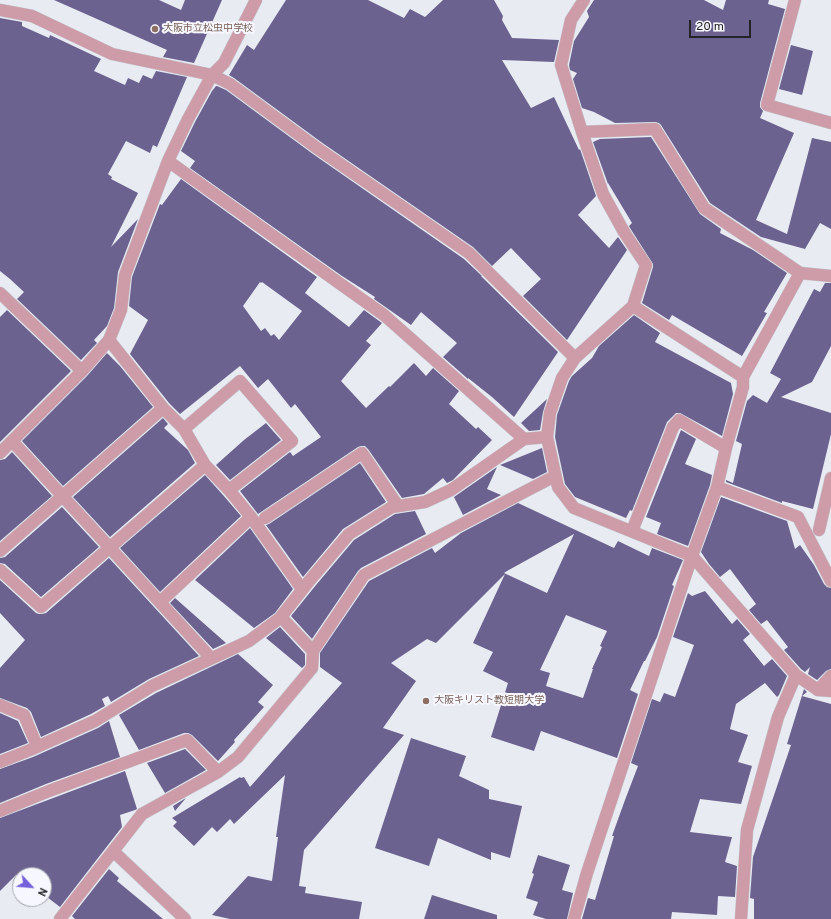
<!DOCTYPE html>
<html>
<head>
<meta charset="utf-8">
<style>
	body { margin:0 }
	#map { position:relative; width:831px; height:919px; overflow:hidden; background:#e9ebf3; font-family:Overpass,sans-serif }
	canvas { display:block }
	.north { position:absolute; left:12px; top:867px; width:40px; height:40px; box-sizing:border-box; background:#f7f8ff; border:1px solid #a2a3a9; border-radius:50%; rotate:116deg; font-size:11px; font-weight:700; line-height:16px; text-align:center; color:#232427 }
	.north::after { content:''; display:block; margin:auto; width:14px; height:18px; background:#7560db; clip-path:polygon(50% 0,100% 100%,50% 72%,0 100%) }
	.scale { position:absolute; left:689px; top:20px; width:62px; height:18px; box-sizing:border-box; border:2px solid #232427; border-top:0; padding-left:5px; font-size:12px; line-height:14px; white-space:nowrap; color:#232427; -webkit-text-stroke:3px #f7f8ff; paint-order:stroke }
</style>
</head>
<body>
<div id="map">
<canvas width="831" height="919"></canvas>
<div class="north">N</div>
<div class="scale">20 m</div>
</div>
<script>
const context = document.querySelector('canvas').getContext('2d');
context.lineJoin = 'round';
function fillPath(path, color) {
  context.fillStyle = color;
  context.fill(path, 'evenodd');
}
function poly(rows) {
  const path = new Path2D();
  for (const r of rows) {
    path.moveTo(r[0], r[1]);
    for (let i = 2; i < r.length; i += 2) path.lineTo(r[i], r[i + 1]);
  }
  return path;
}
function strokePath(path, color, width, dash) {
  context.strokeStyle = color;
  context.lineWidth = width;
  context.lineCap = dash ? 'butt' : 'round';
  context.setLineDash(dash || []);
  context.stroke(path);
}
function drawText(font, color, halo, rows, align = 'center') {
  context.font = font + ' Overpass,"Noto Sans JP",sans-serif';
  context.lineWidth = 4;
  context.setLineDash([]);
  context.textBaseline = 'middle';
  context.strokeStyle = halo;
  context.fillStyle = color;
  for (const [text, x, y, turn = 0] of rows) {
    context.save();
    context.translate(x, y);
    context.rotate((+turn || 0) * Math.PI / 180);
    context.textAlign = isNaN(turn) ? turn : align;
    if (halo) context.strokeText(text, 0, 0);
    context.fillText(text, 0, 0);
    context.restore();
  }
}
const building = poly([
	[54,0,159,0,181,10,185,0,222,0,194,63,163,57,167,50],
	[286,0,368,0,404,18,410,9,425,17,443,0,494,0,503,16,502,20,512,38,559,40,554,62,502,60,531,108,554,97,579,150,580,149,596,196,578,215,609,248,618,237,627,250,567,340,523,296,541,279,511,248,492,266,473,247,321,142,234,78,229,75,247,45,254,50],
	[594,0,704,0,723,10,726,0,769,0,768,4,785,9,760,103,760,107,763,111,760,118,794,133,756,220,787,234,812,138,831,142,831,229,820,223,805,249,761,237,710,203,661,125,659,123,655,122,615,123,594,112,582,108,573,79,577,73,570,70,569,65,574,41,589,17,587,11],
	[0,18,22,22,22,26,49,38,50,35,101,59,94,71,125,85,128,78,139,83,143,75,152,79,156,71,187,77,157,147,153,145,150,153,126,141,108,174,112,177,111,179,138,193,111,247,138,219,118,272,114,308,107,326,94,340,97,343,81,360,17,299,24,292,10,279,0,271],
	[791,45,813,51,802,95,779,89],
	[216,86,217,86,226,90,313,154,464,259,482,276,481,276,558,352,514,417,492,397,468,378,468,379,443,357,457,343,421,312,411,325,374,299,375,297,342,276,190,168,195,161,181,151,195,122,212,91],
	[651,137,700,214,721,229,720,233,753,250,787,273,764,312,767,313,742,356,672,315,669,320,642,303,653,267,653,264,630,228,629,226,632,223,608,183,608,184,593,142,600,139],
	[181,179,317,277,305,293,349,327,364,310,382,323,366,341,371,345,341,381,366,408,389,386,390,387,414,363,426,376,433,368,459,391,449,404,476,429,478,427,492,440,453,480,447,483,443,478,424,494,402,498,368,449,365,446,361,446,358,447,261,512,258,514,240,491,290,452,293,456,321,437,295,404,291,408,268,379,258,388,240,366,180,414,169,403,130,354,148,320,129,306,132,277,160,204,162,205],
	[260,282,261,283,262,282,302,311,279,340,274,334,271,336,265,328,261,331,243,306],
	[825,283,831,283,831,346,812,382,781,397,831,413,831,434,813,509,782,501,782,503,726,482,726,480,733,483,742,444,736,441,747,401,753,395,767,403,781,379,770,373,814,289,820,292],
	[7,310,71,371,0,442,0,317],
	[634,315,660,333,655,342,731,383,733,394,722,436,680,413,676,413,667,422,632,511,630,510,626,518,575,497,565,484,555,437,557,415,569,381,572,376,592,358,599,346],
	[107,353,120,366,153,407,63,486,22,441,87,376],
	[547,399,543,412,540,430,529,431,521,423],
	[163,418,168,424,164,428,188,450,195,463,110,537,73,497],
	[266,423,281,440,230,480,216,465,244,440],
	[681,430,696,439,685,464,712,475,710,485,688,546,657,534,661,523,646,517],
	[542,448,547,472,533,479,500,465],
	[12,452,52,496,0,541,0,460,5,459],
	[360,463,386,502,343,529,303,577,266,525,269,524],
	[497,467,487,489,501,495,463,515,454,497],
	[205,475,223,495,241,516,160,592,120,548],
	[721,497,787,521,795,549,800,545,814,565,824,584,827,587,831,588,831,669,826,671,817,680,808,674,810,667,805,672,801,669,784,650,788,647,767,620,761,624,749,610,756,604,730,569,720,577,709,564,701,552],
	[518,503,614,548,618,541,649,556,652,548,683,560,672,585,674,586,657,637,645,661,644,661,630,690,638,694,617,758,541,731,534,751,491,737,508,683,483,671,493,652,473,643,505,574,436,643,427,639,391,663,416,681,383,728,404,735,304,850,299,886,306,887,305,893,362,902,359,919,230,919,212,915,248,876,272,881,278,837,276,837,285,775,234,824,230,819,217,832,212,827,194,846,173,826,177,822,172,818,240,777,241,778,244,777,250,787,342,683,320,667,320,653,369,581,432,548,435,553,461,533],
	[574,534,547,593,504,573,507,571],
	[566,615,607,631,600,646,602,647,592,669,593,669,583,698,546,686,550,673,540,670],
	[62,507,99,547,41,597,5,564,0,563,0,558,5,557],
	[415,511,426,534,361,568,358,571,312,639,291,616,316,585,354,540,395,514],
	[250,528,293,589,275,613,254,628,195,580],
	[109,558,199,656,149,679,111,702,108,696,102,699,105,706,91,714,41,737,31,712,27,708,0,698,0,668,25,640,0,613,0,580,36,613,39,614,42,614,46,613],
	[705,591,732,624,737,619,750,634,743,640,764,666,772,659,787,676,779,695,777,697,765,683,736,704,730,729,748,735,738,762,752,766,741,804,700,799,690,832,732,837,725,862,737,866,735,897,718,896,717,915,672,912,671,919,582,919,588,898,595,900,614,836,612,836,625,800,638,766,631,763,652,699,660,702,664,693,675,697,694,645,673,637,688,593,692,596],
	[175,598,226,643,213,649,170,603],
	[280,627,305,654,305,665,302,668,266,638],
	[238,654,273,685,258,702,264,707,234,740,235,742,218,761,192,735,188,733,184,733,139,750,119,715,156,693],
	[804,689,807,692,802,696,831,704,831,919,754,919,754,899,750,898,753,857,791,745,787,744],
	[0,713,18,721,28,743,0,754],
	[109,721,120,757,46,784,0,803,0,769,33,757,98,728],
	[411,738,466,756,459,776,489,790,489,799,522,806,510,858,491,852,491,860,438,838,429,866,375,848],
	[185,749,206,770,165,793,147,763],
	[125,771,137,809,135,810,120,815,122,827,60,907,47,897,48,893,44,890,44,875,16,875,0,891,0,818],
	[186,798,175,811,173,806],
	[538,855,570,865,562,890,573,893,567,919,546,919,533,915,538,902,526,898,534,874,532,873],
	[109,869,119,878,117,881,163,919,75,919,72,916],
	[432,895,497,915,497,919,424,919]
]);
const lane = poly([
	[109,340,163,408,184,429,205,465,229,490,251,517,302,589],
	[184,429,240,381,292,441,229,490],
	[265,518,362,453,398,506],
	[819,530,831,478],
	[0,551,163,408],
	[0,570,41,607,205,465],
	[160,602,251,517],
	[281,617,313,651],
	[818,690,831,676],
	[0,705,24,715,37,746]
]);
const street = poly([
	[584,0,571,20,561,65,582,132,603,194,624,232,646,265,633,306,575,358,562,378,550,413,547,437,558,487,574,508,692,556,796,675,818,690,831,691],
	[795,0,767,105,831,123],
	[0,10,32,16,112,54,212,75,230,84,317,148,469,253,575,358],
	[582,132,655,129,704,208,800,273],
	[168,161,384,315,524,439],
	[0,293,82,371],
	[633,306,743,377],
	[12,441,211,658],
	[0,453,82,371,109,340,121,310,125,275,168,161,188,119,212,75,224,63,256,0],
	[717,487,798,517,831,581],
	[632,531,673,427,679,420,726,448],
	[0,762,30,750,95,721,152,686,249,641,280,618,310,580,349,534,392,507,425,502,451,490,524,439,547,437],
	[0,811,49,791,187,740,218,772],
	[113,851,185,919],
	[60,919,142,814,218,772,238,757,312,668,313,651,364,575,555,476],
	[574,919,587,873,692,556,717,487,726,448,743,387,743,377,800,273,831,276],
	[741,919,747,830,778,717,796,675]
]);
const markers = [
	[155,29,4,"#8d6e63"],
	[426,701,4,"#8d6e63"]
];
const educationNames = [
	["大阪市立松虫中学校",163,29],
	["大阪キリスト教短期大学",434,701]
];
fillPath(building, '#6b6290');
strokePath(lane, '#c5c7ce', 13);
strokePath(street, '#c5c7ce', 13);
strokePath(lane, '#cd9ca8', 12);
strokePath(street, '#cd9ca8', 12);
for (const [x, y, r, color] of markers) {
  const dot = new Path2D();
  dot.arc(x, y, r, 0, 2 * Math.PI);
  context.fillStyle = color;
  context.fill(dot);
  strokePath(dot, '#f7f8ff', 1.5);
}
drawText('10px', '#785e54', '#f7f8ff', educationNames, 'left');
</script>
</body>
</html>
